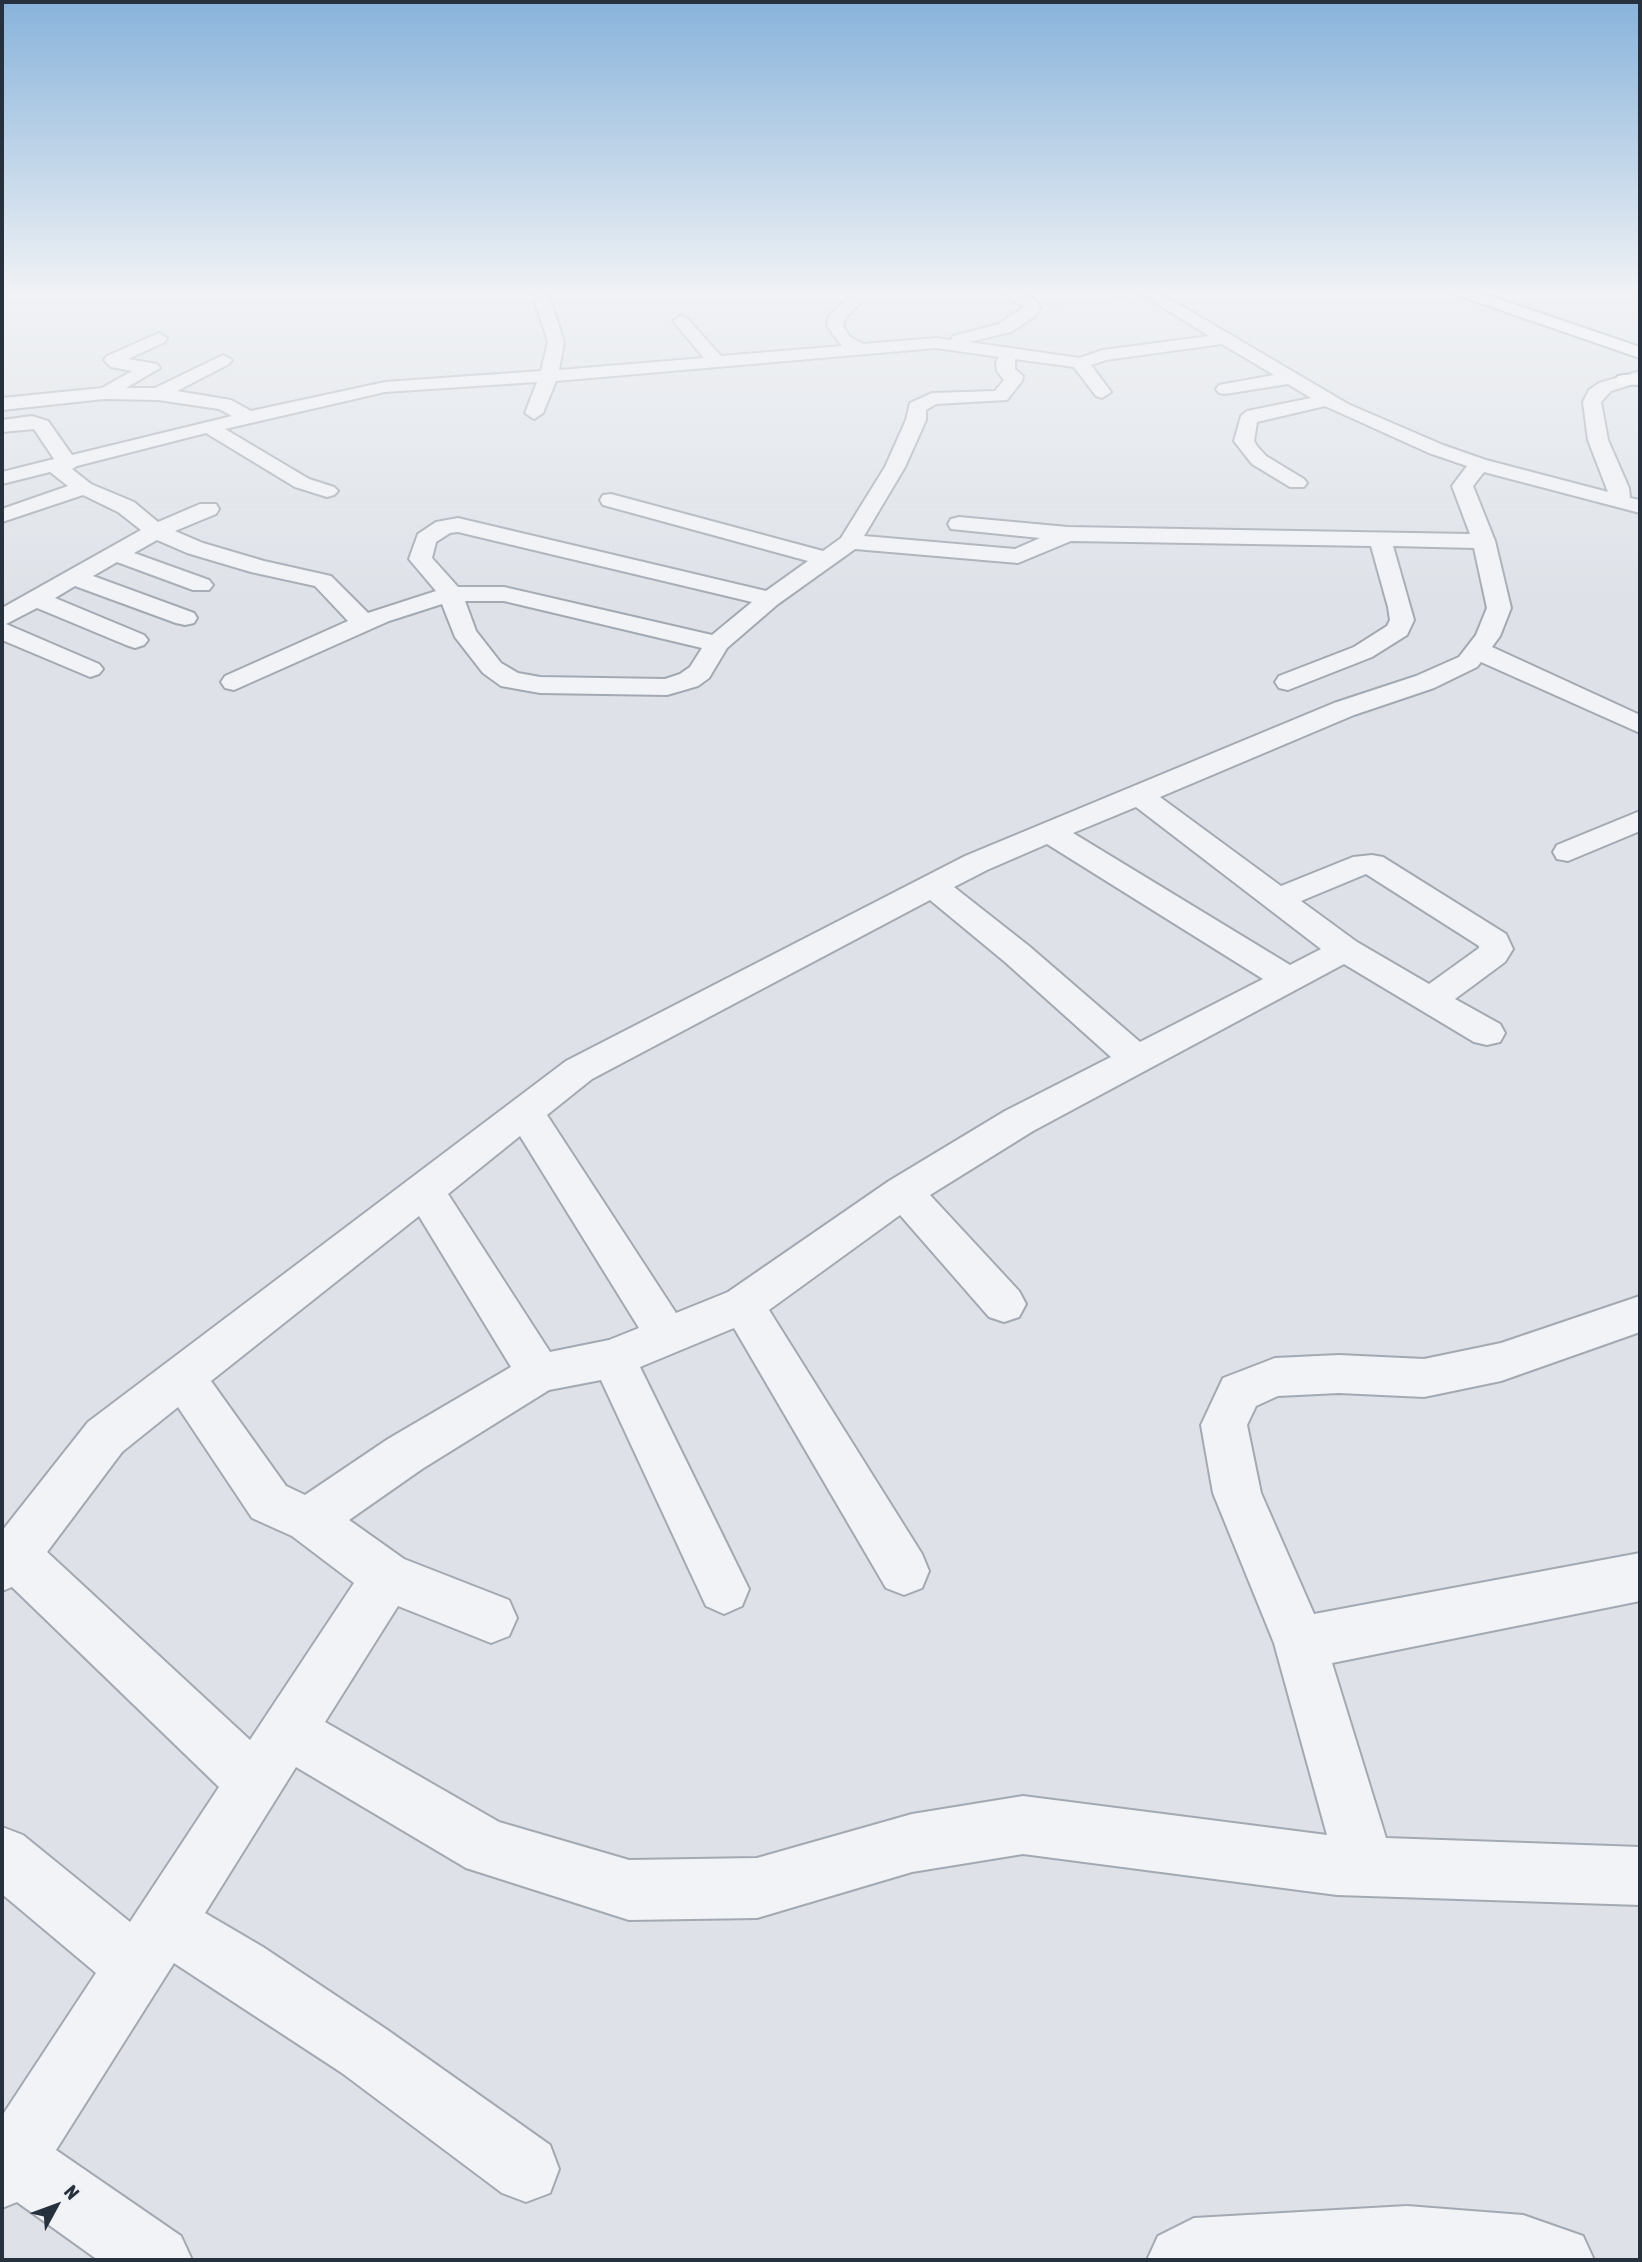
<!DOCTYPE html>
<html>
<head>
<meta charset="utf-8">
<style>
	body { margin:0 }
	#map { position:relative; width:1642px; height:2262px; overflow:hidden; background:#dee2e8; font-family:"Asap Condensed",sans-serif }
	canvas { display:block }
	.frame { position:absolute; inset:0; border:4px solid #27313e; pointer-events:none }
	.north { position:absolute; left:21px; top:2171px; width:70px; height:70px; -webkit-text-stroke:5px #edf1f5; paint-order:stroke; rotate:49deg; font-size:19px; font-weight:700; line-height:28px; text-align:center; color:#27313e }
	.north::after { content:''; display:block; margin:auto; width:24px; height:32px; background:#27313e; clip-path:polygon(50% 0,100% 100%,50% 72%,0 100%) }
</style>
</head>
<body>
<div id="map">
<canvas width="1642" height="2262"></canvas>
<div class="frame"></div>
<div class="north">N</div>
</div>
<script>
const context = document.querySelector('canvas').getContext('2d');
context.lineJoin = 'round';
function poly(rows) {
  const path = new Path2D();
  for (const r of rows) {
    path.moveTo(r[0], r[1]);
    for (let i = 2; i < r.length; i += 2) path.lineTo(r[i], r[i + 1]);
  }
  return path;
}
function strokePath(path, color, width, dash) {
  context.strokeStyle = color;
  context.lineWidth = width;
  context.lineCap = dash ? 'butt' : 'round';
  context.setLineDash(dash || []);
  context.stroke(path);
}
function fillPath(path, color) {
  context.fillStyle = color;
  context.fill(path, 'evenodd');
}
const path = poly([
	[1054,305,1125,298]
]);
const minor = poly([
	[532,292,548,292,564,342,559,370,704,358,673,321,681,316,687,318,721,356,842,346,827,326,829,316,846,300,852,298,860,303,845,318,843,326,850,337,863,344,936,338,951,340,953,336,999,324,1024,307,1010,298,1008,295,1010,292,1022,292,1032,297,1040,307,1035,316,1011,332,969,342,1079,358,1103,350,1209,336,1139,292,1158,292,1348,404,1443,445,1486,460,1608,492,1588,440,1583,402,1589,390,1599,383,1640,371,1640,382,1611,391,1601,402,1608,440,1629,488,1630,498,1640,500,1640,513,1484,472,1473,486,1495,541,1511,608,1500,636,1492,647,1640,715,1640,733,1481,662,1477,667,1434,688,1354,715,1160,797,1281,886,1353,857,1372,855,1383,857,1506,934,1513,949,1505,962,1455,999,1500,1024,1505,1033,1500,1042,1487,1045,1474,1042,1344,964,1033,1131,930,1195,1019,1291,1026,1304,1019,1317,1004,1322,989,1317,900,1215,769,1310,922,1554,929,1571,922,1588,904,1595,886,1588,734,1328,640,1367,749,1589,742,1606,724,1614,706,1606,601,1380,549,1390,422,1469,349,1520,404,1559,509,1600,517,1618,509,1636,491,1643,398,1606,325,1722,499,1822,629,1860,757,1858,912,1814,1023,1796,1327,1835,1274,1643,1213,1493,1201,1425,1223,1378,1275,1358,1339,1355,1424,1359,1501,1343,1640,1296,1640,1332,1501,1381,1424,1397,1339,1393,1278,1396,1256,1406,1247,1425,1261,1493,1314,1614,1640,1553,1640,1601,1332,1663,1386,1838,1640,1847,1640,1905,1337,1895,1023,1854,912,1872,757,1918,629,1920,466,1868,296,1767,205,1913,263,1947,386,2029,550,2145,559,2169,550,2193,526,2202,502,2193,342,2073,174,1963,56,2150,181,2236,192,2260,98,2260,17,2202,2,2208,2,2116,96,1973,2,1894,2,1827,23,1835,130,1922,219,1787,12,1587,2,1591,2,1531,88,1422,566,1061,965,856,1334,703,1416,676,1459,657,1476,635,1487,608,1474,548,1393,546,1414,620,1407,635,1372,657,1288,690,1279,688,1275,682,1279,676,1354,647,1387,626,1390,620,1388,607,1371,546,1071,541,1018,563,855,549,778,604,727,648,709,678,698,686,667,695,540,693,501,686,483,673,455,637,442,604,389,621,234,690,225,688,221,682,225,676,348,621,315,586,251,572,187,553,157,540,134,553,209,580,213,585,209,590,193,590,117,562,93,576,194,613,197,618,194,623,185,625,176,623,75,586,55,598,144,635,148,640,144,645,135,648,126,645,37,608,6,624,99,664,103,669,99,674,90,677,2,640,2,608,141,530,118,512,83,495,2,522,2,509,68,486,50,472,2,484,2,472,54,459,34,429,2,432,2,420,32,416,48,421,72,455,232,416,219,409,158,400,104,399,2,410,2,398,102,388,132,371,111,367,104,360,107,356,159,333,167,338,165,342,128,359,157,364,160,368,126,388,155,388,223,355,232,360,229,364,177,391,231,400,251,411,385,382,541,371,548,342,532,292],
	[1222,344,1274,375,1219,385,1216,389,1219,393,1225,394,1288,384,1311,398,1247,411,1241,416,1234,441,1252,464,1290,487,1304,487,1307,483,1304,479,1266,456,1257,446,1254,441,1257,422,1325,406,1429,453,1467,466,1452,486,1470,534,1068,527,959,517,951,519,948,524,951,529,1040,538,1015,549,864,536,905,467,926,420,926,410,936,404,1007,400,1022,381,1023,376,1015,369,1015,359,1074,367,1096,396,1102,398,1111,392,1091,365,1106,360,1222,344],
	[936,348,999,357,996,362,997,371,1004,380,995,391,932,393,910,403,906,420,885,467,841,538,823,551,611,494,603,495,600,500,603,505,808,561,766,591,458,518,436,522,418,534,409,559,436,591,368,613,331,576,264,561,203,543,175,531,216,514,219,509,216,504,200,504,158,522,134,502,91,484,72,469,77,466,206,433,295,487,327,497,334,495,338,491,334,487,309,479,225,429,385,392,537,382,525,413,534,419,543,413,556,381,936,348],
	[458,532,752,602,712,635,504,587,458,587,432,558,436,542,450,533,458,532],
	[465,601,504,601,702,648,690,667,680,674,665,679,540,677,518,673,501,663,476,631,465,601],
	[1136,807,1321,949,1290,965,1073,833,1136,807],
	[1047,844,1263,979,1140,1042,1029,946,954,887,987,870,1047,844],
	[1366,874,1479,946,1479,948,1429,984,1357,942,1301,901,1366,874],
	[930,900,1005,962,1111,1057,1005,1111,889,1181,728,1292,676,1313,547,1115,592,1079,930,900],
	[520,1136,639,1328,609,1340,550,1352,448,1194,520,1136],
	[419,1216,511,1367,388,1439,305,1495,286,1486,211,1381,419,1216],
	[178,1407,252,1518,292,1536,354,1583,250,1740,47,1552,122,1452,178,1407],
	[1640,811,1640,831,1568,861,1557,859,1553,852,1557,845,1640,811],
	[1407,2206,1523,2215,1583,2236,1594,2260,1147,2260,1158,2236,1194,2218,1407,2206]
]);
const highway = poly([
	[1455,292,1478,292,1640,347,1640,358,1457,295,1455,292],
	[1624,375,1640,375,1640,385,1618,384,1615,380,1618,376,1624,375]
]);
strokePath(minor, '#a3a9b2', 4);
strokePath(highway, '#86909e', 4);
strokePath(path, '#b8bdc2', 2, [2.5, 2.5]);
fillPath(minor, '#f1f3f6');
fillPath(highway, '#fff');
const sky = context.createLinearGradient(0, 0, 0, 608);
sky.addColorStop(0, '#88b3db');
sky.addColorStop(0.48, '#f0f2f5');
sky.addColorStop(1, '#f0f2f500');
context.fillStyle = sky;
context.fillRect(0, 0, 1642, 608);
</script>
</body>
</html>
